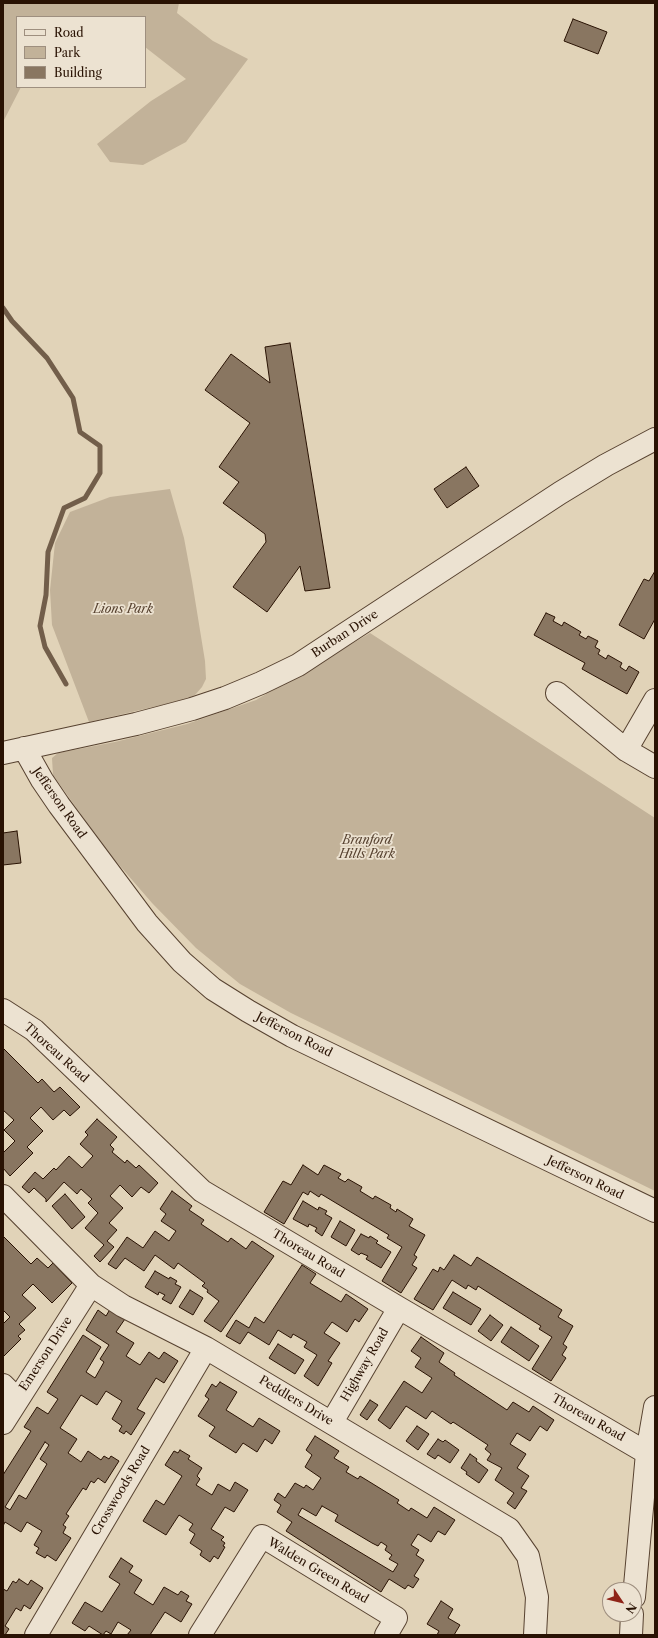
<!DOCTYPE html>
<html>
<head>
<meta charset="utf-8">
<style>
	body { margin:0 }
	#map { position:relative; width:658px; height:1638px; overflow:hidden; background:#e1d3b8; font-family:"Libre Caslon Text",serif }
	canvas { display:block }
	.frame { position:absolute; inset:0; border:4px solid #291203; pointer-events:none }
	.legend { position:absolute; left:16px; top:16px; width:130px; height:72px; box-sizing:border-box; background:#ece2d1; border:1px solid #9e8f7f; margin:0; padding:5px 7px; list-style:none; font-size:12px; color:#291203 }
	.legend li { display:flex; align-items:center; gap:8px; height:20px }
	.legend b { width:20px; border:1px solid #9e8f7f }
	.north { position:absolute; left:602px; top:1582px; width:40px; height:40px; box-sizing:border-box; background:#ece2d1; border:1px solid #9e8f7f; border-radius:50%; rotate:125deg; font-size:11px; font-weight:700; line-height:16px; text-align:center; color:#291203 }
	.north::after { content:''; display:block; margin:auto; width:14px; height:18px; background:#8f2418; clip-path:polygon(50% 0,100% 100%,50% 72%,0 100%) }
</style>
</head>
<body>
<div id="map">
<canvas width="658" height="1638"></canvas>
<div class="frame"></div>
<ul class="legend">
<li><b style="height:5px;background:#ece2d1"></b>Road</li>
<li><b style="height:11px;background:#c2b299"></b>Park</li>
<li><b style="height:11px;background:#897661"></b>Building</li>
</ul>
<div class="north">N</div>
</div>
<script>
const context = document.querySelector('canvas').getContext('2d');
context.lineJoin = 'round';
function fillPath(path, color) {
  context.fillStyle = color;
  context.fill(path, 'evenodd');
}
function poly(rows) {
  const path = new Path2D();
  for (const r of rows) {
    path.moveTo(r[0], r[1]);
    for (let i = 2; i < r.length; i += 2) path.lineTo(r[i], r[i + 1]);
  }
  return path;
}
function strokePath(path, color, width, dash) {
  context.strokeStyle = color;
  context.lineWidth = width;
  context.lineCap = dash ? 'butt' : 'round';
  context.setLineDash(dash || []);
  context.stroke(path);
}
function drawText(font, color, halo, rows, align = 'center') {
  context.font = font + ' "Libre Caslon Text",serif';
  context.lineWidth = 3.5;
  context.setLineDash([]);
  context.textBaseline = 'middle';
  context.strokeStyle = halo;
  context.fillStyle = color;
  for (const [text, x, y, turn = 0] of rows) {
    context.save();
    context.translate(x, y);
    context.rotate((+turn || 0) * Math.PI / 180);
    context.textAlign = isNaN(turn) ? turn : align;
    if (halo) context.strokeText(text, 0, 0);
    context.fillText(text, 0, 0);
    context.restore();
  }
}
const green = poly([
	[3,3,179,3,177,13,213,41,248,59,186,142,143,165,110,162,97,144,151,101,186,79,145,47,145,17,17,17,17,87,21,87,3,122],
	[170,489,184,538,192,581,205,661,206,679,202,687,195,695,183,700,89,722,52,625,50,590,55,543,70,512,110,497],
	[370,633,655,818,655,1191,291,1013,240,984,196,948,152,903,107,851,53,775,52,758,58,753,115,742,187,724,256,700]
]);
const stream = poly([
	[3,308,12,321,47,358,73,398,80,432,100,446,100,473,85,498,64,508,48,552,46,595,40,626,45,647,66,684]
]);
const building = poly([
	[573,19,607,32,598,54,564,41,573,19],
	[290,343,330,588,305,591,300,566,267,612,233,587,266,542,265,534,223,503,239,482,219,467,250,423,205,390,231,354,270,383,265,347,290,343],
	[466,467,479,486,447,508,434,489,466,467],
	[655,571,655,619,644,639,619,625,644,579,649,581,655,571],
	[546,613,555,617,553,621,562,626,564,622,581,632,579,635,586,639,588,636,598,641,595,647,600,650,598,654,606,659,608,655,622,663,620,667,626,671,629,666,639,672,627,694,582,669,585,663,534,635,546,613],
	[17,831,21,863,3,865,3,833,17,831],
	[3,1048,38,1083,42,1079,54,1092,60,1087,80,1107,70,1116,64,1110,53,1120,41,1107,30,1118,43,1131,27,1147,33,1153,10,1176,3,1168,3,1153,15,1141,4,1130,14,1120,3,1110,3,1048],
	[97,1119,117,1137,110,1145,114,1149,112,1152,125,1163,127,1160,136,1168,139,1165,158,1183,149,1193,141,1187,132,1197,120,1185,110,1196,123,1208,109,1223,117,1230,107,1241,114,1247,100,1262,94,1256,104,1245,85,1228,98,1213,88,1203,92,1199,81,1189,77,1194,64,1182,46,1202,46,1199,34,1188,29,1193,22,1187,35,1172,43,1179,54,1168,56,1170,69,1156,82,1168,93,1156,80,1144,88,1135,85,1132,97,1119],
	[303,1165,318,1175,324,1165,341,1174,338,1178,345,1182,348,1179,362,1187,360,1191,373,1199,375,1196,391,1205,390,1208,396,1212,397,1209,413,1219,409,1226,425,1235,414,1255,417,1257,412,1265,417,1268,401,1293,382,1281,402,1247,387,1238,389,1235,321,1194,319,1197,310,1191,308,1195,303,1192,284,1224,264,1212,283,1181,291,1185,303,1165],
	[172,1191,192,1206,189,1210,204,1220,201,1224,228,1242,231,1238,246,1249,252,1241,274,1256,221,1332,204,1321,219,1301,207,1292,208,1290,202,1286,205,1283,178,1263,174,1269,155,1255,144,1271,125,1258,116,1269,108,1264,127,1237,143,1248,155,1231,169,1241,176,1231,161,1221,166,1214,160,1209,172,1191],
	[65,1194,85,1217,72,1229,52,1206,65,1194],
	[303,1201,318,1210,319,1207,327,1211,325,1214,332,1218,322,1236,315,1231,317,1228,309,1224,308,1227,293,1219,303,1201],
	[340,1221,355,1230,346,1246,331,1237,340,1221],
	[361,1234,369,1238,370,1236,378,1241,376,1243,391,1252,381,1268,366,1259,368,1256,361,1253,359,1255,351,1250,361,1234],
	[3,1236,31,1264,37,1258,48,1268,53,1263,72,1283,52,1303,33,1284,22,1295,36,1308,19,1324,25,1330,18,1336,21,1339,3,1357,3,1324,10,1317,3,1310,3,1236],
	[454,1255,471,1266,477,1257,562,1310,558,1317,573,1326,563,1344,567,1347,562,1355,566,1358,551,1381,532,1369,552,1337,539,1329,541,1326,478,1286,476,1290,468,1285,466,1289,452,1280,433,1310,414,1299,433,1269,438,1272,440,1267,444,1270,454,1255],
	[302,1265,316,1274,310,1283,341,1302,346,1294,368,1309,359,1322,355,1319,347,1332,332,1322,324,1333,340,1343,328,1361,332,1363,318,1386,304,1376,317,1355,304,1347,307,1342,293,1334,291,1338,278,1330,269,1345,248,1332,240,1344,226,1336,236,1320,249,1328,255,1317,264,1323,302,1265],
	[155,1271,169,1279,170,1277,177,1281,175,1284,181,1287,171,1304,162,1299,165,1295,159,1292,158,1295,145,1287,155,1271],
	[190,1290,203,1298,193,1315,179,1307,190,1290],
	[453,1292,481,1309,471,1325,443,1308,453,1292],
	[112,1306,127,1316,116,1332,134,1343,126,1356,140,1365,149,1352,159,1359,164,1352,178,1361,164,1383,156,1378,137,1409,145,1413,131,1435,126,1431,124,1434,119,1431,122,1426,112,1419,122,1401,106,1391,97,1405,81,1395,60,1428,77,1439,68,1453,81,1462,88,1451,101,1460,104,1456,109,1459,111,1456,119,1461,105,1483,98,1478,94,1483,91,1481,86,1490,83,1488,66,1514,69,1516,63,1525,66,1527,63,1533,71,1538,56,1561,47,1555,45,1558,36,1553,39,1548,34,1545,42,1531,27,1522,21,1532,5,1522,3,1526,3,1475,31,1431,24,1427,37,1407,48,1414,58,1399,47,1392,83,1335,101,1347,86,1372,95,1378,104,1362,100,1359,109,1345,86,1330,98,1310,106,1316,112,1306],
	[45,1442,49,1445,40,1459,47,1464,26,1499,19,1495,10,1510,5,1507,45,1442],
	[490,1315,503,1325,491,1341,478,1331,490,1315],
	[511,1327,539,1346,529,1361,501,1342,511,1327],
	[421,1337,444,1353,439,1362,455,1373,454,1375,507,1410,513,1402,529,1412,533,1406,554,1420,547,1431,540,1426,530,1441,517,1433,510,1444,526,1454,517,1468,529,1476,521,1488,527,1491,515,1509,507,1503,514,1493,495,1480,502,1468,487,1460,491,1454,485,1449,488,1445,453,1422,451,1424,432,1411,426,1419,406,1406,390,1429,378,1420,404,1381,422,1393,432,1378,415,1367,421,1358,411,1351,421,1337],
	[278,1344,304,1360,295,1374,269,1358,278,1344],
	[220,1382,237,1392,226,1410,253,1427,259,1418,280,1431,272,1444,265,1439,257,1452,243,1443,236,1453,209,1436,215,1427,198,1416,209,1399,205,1396,212,1384,216,1387,220,1382],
	[370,1400,378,1405,367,1420,360,1415,370,1400],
	[417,1426,429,1434,418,1450,406,1441,417,1426],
	[315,1436,339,1451,334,1458,349,1467,346,1472,358,1479,360,1476,399,1500,397,1503,409,1511,411,1508,427,1518,434,1507,455,1520,445,1535,438,1531,431,1542,418,1534,411,1545,419,1550,416,1555,424,1560,414,1576,419,1579,413,1588,408,1585,405,1589,389,1579,381,1592,286,1531,292,1522,277,1512,281,1505,274,1500,278,1493,285,1498,295,1483,304,1488,306,1485,313,1490,321,1478,305,1467,312,1455,306,1450,315,1436],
	[322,1506,338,1515,335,1521,372,1543,378,1546,381,1542,387,1546,385,1550,392,1555,389,1559,398,1564,393,1572,298,1515,302,1508,316,1516,322,1506],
	[438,1439,443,1442,445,1440,459,1450,450,1463,438,1455,435,1459,427,1454,438,1439],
	[180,1450,190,1456,188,1459,202,1468,197,1476,200,1479,196,1485,212,1495,218,1484,230,1491,235,1482,248,1490,234,1512,225,1507,211,1529,224,1537,221,1540,225,1543,223,1546,225,1547,218,1559,214,1556,210,1562,200,1555,202,1551,190,1543,195,1534,189,1530,193,1524,179,1515,166,1535,143,1521,156,1500,164,1505,182,1476,165,1465,174,1451,178,1453,180,1450],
	[470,1454,477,1459,476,1461,488,1470,479,1483,466,1474,467,1472,461,1468,470,1454],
	[121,1558,133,1566,129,1572,142,1580,134,1593,153,1605,164,1587,178,1595,181,1591,189,1596,186,1601,192,1604,181,1622,165,1612,150,1635,127,1635,131,1630,118,1622,111,1634,106,1631,103,1635,89,1626,85,1631,72,1623,85,1602,102,1612,120,1584,109,1577,121,1558],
	[19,1579,28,1585,31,1580,43,1588,30,1609,24,1605,21,1611,16,1608,5,1626,9,1629,5,1635,3,1635,3,1589,7,1591,13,1581,16,1583,19,1579],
	[441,1601,453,1609,448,1618,460,1625,454,1635,437,1635,439,1631,427,1624,441,1601]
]);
const minor = poly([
	[557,693,626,750,655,767],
	[24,748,42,780,59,805,147,923,182,962,213,989,248,1011,292,1036,655,1211],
	[626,750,655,700],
	[3,753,136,724,192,709,225,698,261,683,298,665,342,636,560,493,606,465,655,439],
	[3,1010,34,1030,202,1191,399,1308,647,1453],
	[3,1196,91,1285,123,1306,206,1348,509,1529,528,1556,537,1597,535,1635],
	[3,1385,17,1399],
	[332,1422,399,1308],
	[3,1423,91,1285],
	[634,1597,647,1453,655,1407],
	[36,1635,206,1348],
	[200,1635,262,1536,396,1618,386,1635],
	[631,1635,632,1614]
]);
const parkNames = [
	["Lions Park",123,610],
	["Branford",367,841],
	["Hills Park",367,855]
];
const streetNames = [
	["Burban Drive",345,634,-33],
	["Jefferson Road",59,803,55],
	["Jefferson Road",294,1035,27],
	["Thoreau Road",56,1053,42],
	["Jefferson Road",585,1178,26],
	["Thoreau Road",308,1254,31],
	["Emerson Drive",46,1354,-57],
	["Highway Road",365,1365,-60],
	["Peddlers Drive",296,1401,31],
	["Thoreau Road",588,1418,30],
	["Crosswoods Road",121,1491,-59],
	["Walden Green Road",318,1571,31]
];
fillPath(green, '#c2b299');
strokePath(stream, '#725e4a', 5);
fillPath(building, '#897661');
strokePath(building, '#291203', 1);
strokePath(minor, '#574230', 24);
strokePath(minor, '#ece2d1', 22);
drawText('italic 12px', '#574230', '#ece2d1', parkNames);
drawText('12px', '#291203', '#ece2d1', streetNames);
</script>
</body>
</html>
